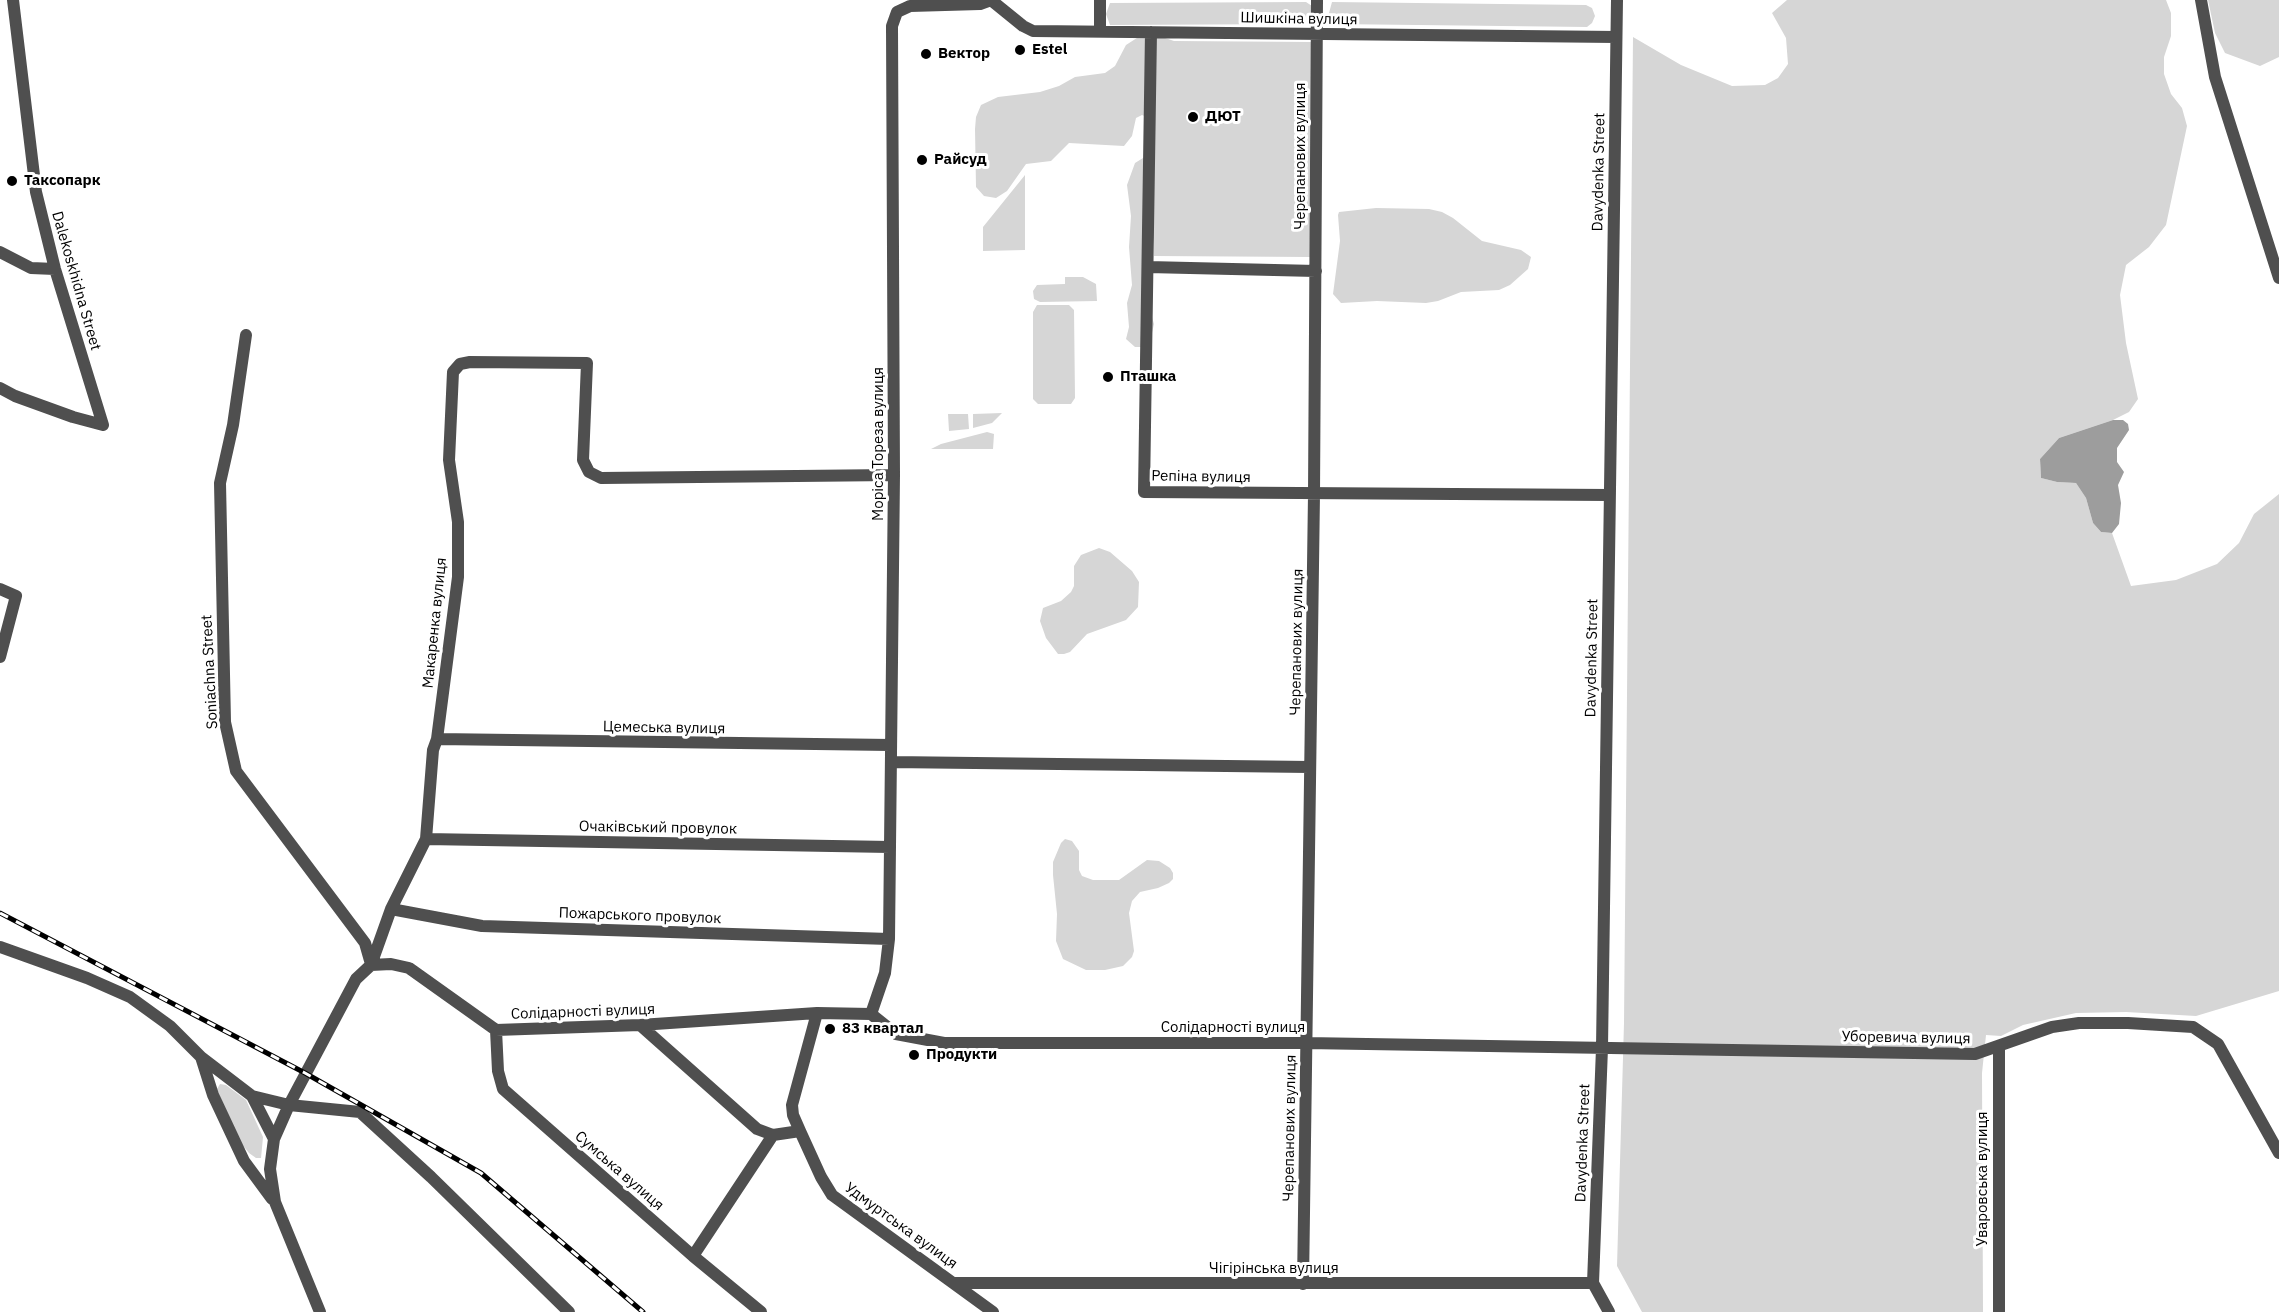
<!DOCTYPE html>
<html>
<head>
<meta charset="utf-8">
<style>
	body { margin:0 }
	canvas { display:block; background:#fff }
</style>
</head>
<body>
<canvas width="2279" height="1312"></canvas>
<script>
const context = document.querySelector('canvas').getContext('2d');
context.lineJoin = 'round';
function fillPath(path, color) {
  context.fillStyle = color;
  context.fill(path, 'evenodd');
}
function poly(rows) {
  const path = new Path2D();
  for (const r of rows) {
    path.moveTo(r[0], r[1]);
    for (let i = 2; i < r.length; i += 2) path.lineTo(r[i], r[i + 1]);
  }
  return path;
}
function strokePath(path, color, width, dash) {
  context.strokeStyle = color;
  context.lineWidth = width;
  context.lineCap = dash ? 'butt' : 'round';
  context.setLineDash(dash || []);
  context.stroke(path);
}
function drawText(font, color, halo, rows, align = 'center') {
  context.font = font + ' "IBM Plex Sans",sans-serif';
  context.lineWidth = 6;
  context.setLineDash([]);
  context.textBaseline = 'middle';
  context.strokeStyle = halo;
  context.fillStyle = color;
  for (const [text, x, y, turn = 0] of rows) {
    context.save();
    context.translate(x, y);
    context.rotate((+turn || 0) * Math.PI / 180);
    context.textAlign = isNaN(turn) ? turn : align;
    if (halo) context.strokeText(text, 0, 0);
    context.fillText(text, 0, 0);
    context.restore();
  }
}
const green = poly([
	[1787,0,2166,0,2171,13,2171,36,2164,57,2164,74,2171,94,2182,108,2187,126,2166,225,2149,247,2126,265,2120,295,2126,343,2138,399,2129,412,2113,420,2059,438,2040,459,2041,478,2057,482,2076,483,2086,498,2093,523,2101,532,2112,533,2131,586,2176,580,2217,564,2239,543,2254,514,2279,494,2279,991,2196,1016,2126,1012,2076,1013,2023,1025,2001,1036,1986,1035,1982,1073,1983,1312,1642,1312,1617,1266,1624,1023,1633,37,1681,65,1732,86,1765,85,1778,78,1788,64,1786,38,1772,13],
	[2208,0,2279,0,2279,57,2260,66,2225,53,2215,33],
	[1306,2,1312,6,1312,20,1306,24,1110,25,1106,14,1110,3],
	[1332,2,1586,5,1592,8,1595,16,1592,23,1587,27,1333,24,1329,13],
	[1153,34,1174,41,1312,42,1310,257,1154,256,1154,237,1145,293,1154,324,1151,337,1142,347,1135,347,1126,339,1129,327,1127,303,1132,285,1129,247,1131,216,1127,185,1135,163,1151,153,1155,147,1154,120,1142,115,1136,118,1132,136,1124,146,1069,143,1051,161,1026,164,1007,191,996,198,984,196,976,187,975,129,976,117,981,105,998,97,1040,92,1059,86,1075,77,1105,73,1115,66,1126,45,1140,36],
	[1025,175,1025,250,983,251,983,227],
	[1376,208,1429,209,1442,212,1453,218,1482,241,1521,250,1531,257,1528,269,1510,285,1499,290,1461,292,1438,301,1426,303,1377,301,1341,303,1333,294,1340,241,1338,215,1339,212],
	[1065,277,1083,277,1096,284,1097,301,1040,302,1034,299,1033,291,1037,285,1065,284],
	[1037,305,1069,305,1074,310,1075,398,1071,404,1038,404,1033,399,1033,312],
	[1002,413,992,423,973,428,973,414],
	[948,414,968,414,969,429,949,431],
	[987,432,994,434,993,449,931,449,941,444],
	[1099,548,1110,552,1132,571,1139,582,1138,607,1126,620,1087,634,1070,652,1064,654,1058,654,1046,638,1040,621,1043,608,1061,601,1071,592,1074,586,1074,566,1081,555],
	[1065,839,1072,841,1079,851,1079,870,1082,876,1093,880,1119,880,1147,860,1159,861,1170,868,1173,873,1173,879,1169,883,1158,888,1140,892,1132,901,1129,913,1134,951,1132,957,1123,966,1105,970,1086,970,1063,959,1056,941,1057,914,1053,875,1053,862,1061,843],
	[220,1084,226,1085,246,1100,263,1137,261,1158,256,1158,249,1153,241,1143,221,1099,217,1089]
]);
const water = poly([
	[2113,420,2123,420,2128,424,2129,430,2117,448,2117,462,2124,472,2118,485,2121,503,2119,524,2112,533,2101,532,2093,523,2086,498,2076,483,2057,482,2041,478,2040,459,2059,438]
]);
const minor = poly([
	[13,0,36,192,55,269,103,425],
	[991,0,1023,26,1033,31,1616,37],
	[1100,0,1100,30],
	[2201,0,2215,77,2279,278],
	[1151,32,1144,492,1609,495],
	[0,252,31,268,55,269],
	[1148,267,1316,271],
	[246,335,233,425,220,483,225,722,236,771,365,943,371,964],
	[0,388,15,396,73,417,103,425],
	[0,589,16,596,0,657],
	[437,739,891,745],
	[891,762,1310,767],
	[426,839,890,847],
	[391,909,482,926,889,939],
	[0,947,87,978,130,997,170,1026,201,1057,252,1096,289,1105,360,1112,431,1177,569,1312],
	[371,965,391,909,426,839,433,750,437,739,458,577,458,522,449,460,453,372,460,364,470,362,587,363,583,460,589,472,601,478,894,475],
	[817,1013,792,1105,793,1115,800,1131,821,1177,832,1195,993,1312],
	[871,1014,896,1034,944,1043,1306,1043,1975,1054,2052,1027,2079,1023,2128,1023,2193,1027,2218,1044,2279,1153],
	[640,1025,757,1129,773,1135,800,1131],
	[496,1030,498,1071,503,1089,693,1256,761,1312],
	[201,1057,213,1095,244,1161,272,1199],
	[252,1096,274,1139],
	[693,1256,773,1135],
	[955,1283,1593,1283],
	[1303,1284,1314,494,1317,0],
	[320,1312,275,1202,270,1169,274,1139,289,1105,356,979,371,965,391,964,409,968,496,1030,640,1025,817,1013,871,1014,885,973,889,939,894,475,892,26,897,12,910,6,980,4,991,0],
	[1609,1312,1593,1283,1602,1048,1617,0],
	[1999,1312,1999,1047]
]);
const rail = poly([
	[0,913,305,1073,481,1173,643,1312]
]);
const markers = [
	[1020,50,6,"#000"],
	[926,54,6,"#000"],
	[1193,117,6,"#000"],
	[922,160,6,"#000"],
	[12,181,6,"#000"],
	[1108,377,6,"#000"],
	[830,1029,6,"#000"],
	[914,1055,6,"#000"]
];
const streetNames = [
	["Шишкiна вулиця",1299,19,1],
	["Черепанових вулиця",1301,156,-90],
	["Davydenka Street",1599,172,-89],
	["Dalekoskhidna Street",76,281,74],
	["Моріса Тореза вулиця",879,444,-90],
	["Репiна вулиця",1201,477,1],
	["Макаренка вулиця",435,623,-84],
	["Черепанових вулиця",1297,642,-89],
	["Davydenka Street",1592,658,-89],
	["Soniachna Street",210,672,-93],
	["Цемеська вулиця",664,728,1],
	["Очакiвський провулок",658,828,1],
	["Пожарського провулок",640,916,2],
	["Солідарності вулиця",583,1012,-2],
	["Солідарності вулиця",1233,1028],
	["Уборевича вулиця",1906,1038,1],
	["Черепанових вулиця",1290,1128,-89],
	["Davydenka Street",1583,1143,-88],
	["Сумська вулиця",619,1171,41],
	["Уваровська вулиця",1983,1179,-90],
	["Удмуртська вулиця",901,1226,36],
	["Чiгiрiнська вулиця",1274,1269]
];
const poiNames = [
	["Estel",1032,50],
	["Вектор",938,54],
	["ДЮТ",1205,117],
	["Райсуд",934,160],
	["Таксопарк",24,181],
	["Пташка",1120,377],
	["83 квартал",842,1029],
	["Продукти",926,1055]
];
fillPath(green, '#d6d6d6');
fillPath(water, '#9d9d9d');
strokePath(minor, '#4f4f4f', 12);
strokePath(rail, '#000', 5);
strokePath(rail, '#fff', 3, [9]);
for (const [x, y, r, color] of markers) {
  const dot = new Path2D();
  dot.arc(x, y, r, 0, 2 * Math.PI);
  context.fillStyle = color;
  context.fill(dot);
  strokePath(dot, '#fff', 2);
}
drawText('15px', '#000', '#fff', streetNames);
drawText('bold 15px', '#000', '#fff', poiNames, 'left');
</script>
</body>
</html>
